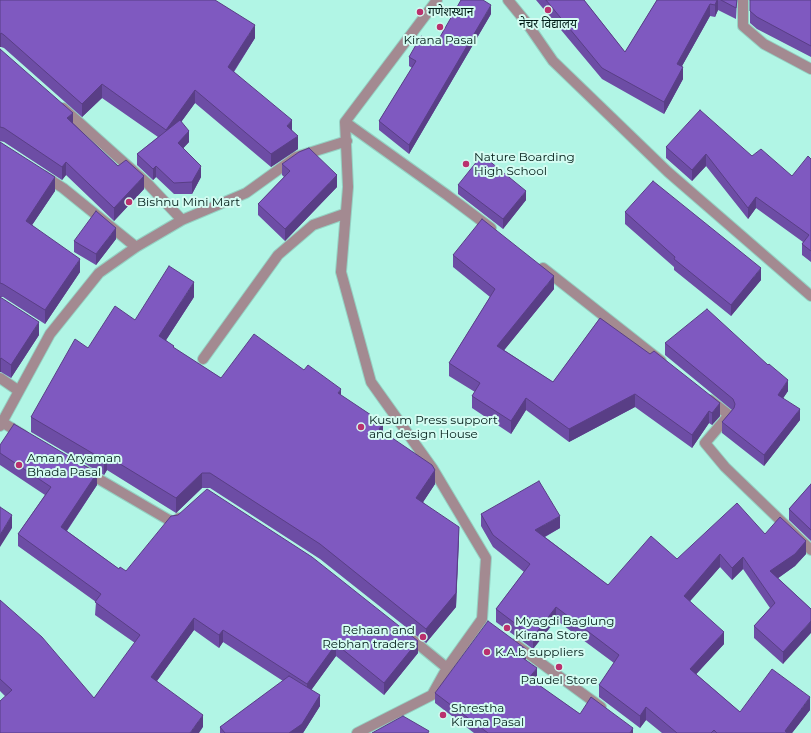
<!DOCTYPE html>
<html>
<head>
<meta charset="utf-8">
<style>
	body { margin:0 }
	canvas { display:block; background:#b1f5e5 }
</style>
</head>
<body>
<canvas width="811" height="733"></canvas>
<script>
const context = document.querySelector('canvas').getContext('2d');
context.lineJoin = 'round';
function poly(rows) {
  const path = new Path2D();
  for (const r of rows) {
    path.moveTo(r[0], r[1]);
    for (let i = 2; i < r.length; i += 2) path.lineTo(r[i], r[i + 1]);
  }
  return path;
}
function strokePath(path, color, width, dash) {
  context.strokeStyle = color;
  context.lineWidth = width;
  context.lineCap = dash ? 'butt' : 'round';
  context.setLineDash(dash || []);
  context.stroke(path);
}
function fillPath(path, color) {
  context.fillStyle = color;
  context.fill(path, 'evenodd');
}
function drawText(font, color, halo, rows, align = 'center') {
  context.font = font + ' Montserrat,"Noto Sans Devanagari",sans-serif';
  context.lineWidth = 4;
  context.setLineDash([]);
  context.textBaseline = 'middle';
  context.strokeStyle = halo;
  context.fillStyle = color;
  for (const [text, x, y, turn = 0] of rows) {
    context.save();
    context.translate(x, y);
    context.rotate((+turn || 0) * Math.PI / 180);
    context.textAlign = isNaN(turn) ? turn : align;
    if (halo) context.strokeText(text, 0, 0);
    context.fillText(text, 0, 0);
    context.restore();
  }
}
const minor = poly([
	[508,0,526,22,553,61,668,172,811,296],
	[743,0,743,26,764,44,811,69],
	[63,108,148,184,182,220],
	[345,122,447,195,491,228],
	[44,176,63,188,136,247],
	[543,268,661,361],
	[203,359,278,255,313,225,344,214],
	[0,378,19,391],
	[710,400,729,415,705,443,725,467,811,550],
	[2,422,23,435],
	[0,426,50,334,99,273,136,247,182,220,246,193,296,157,347,141],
	[85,471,174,523,179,518],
	[408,636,447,668],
	[515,644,601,707],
	[357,733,432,695,447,668,482,619,486,558,433,469,371,382,341,272,348,187,345,122,437,0]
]);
const wall = poly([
	[0,0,255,38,234,72,292,130,298,149,271,167,195,103,181,122,189,142,183,148,201,177,192,194,174,194,156,177,153,180,137,165,137,154,158,137,102,98,82,117,4,48,1,47,0,47],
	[536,0,584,0,625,52,657,0,737,0,736,19,718,10,715,17,710,16,682,66,683,79,664,114,602,79],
	[750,0,811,0,811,57,757,29,750,23],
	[491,14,409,154,379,130,379,121,412,68,409,66,409,57,436,44],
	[0,49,73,123,118,166,144,189,114,221,66,175,62,180,4,142,0,141],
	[0,142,55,191,32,225,80,272,45,324,3,297,0,297],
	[666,147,752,156,792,176,811,159,811,262,802,255,802,244,803,242,756,208,748,219,706,166,692,181,666,158],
	[282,164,337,187,285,241,258,215,258,204,284,177,282,175],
	[458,185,526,200,503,229,458,194],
	[625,212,761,280,731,316,674,270,674,267,625,224],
	[116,239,96,265,74,252,74,241],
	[453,255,554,289,504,350,553,382,600,318,720,416,712,425,709,423,692,448,635,407,569,442,526,410,511,434,472,408,472,396,475,392,449,376,449,363,490,297,453,267],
	[0,297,39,335,11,378,1,372,0,372],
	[194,297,166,340,174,348,221,378,304,370,341,396,383,432,435,484,423,502,459,541,456,607,426,643,320,559,210,488,202,488,176,513,107,470,104,475,31,432,31,417,88,348,135,320],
	[665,343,788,391,783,398,800,420,764,466,722,433,722,422,732,410,665,355],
	[0,445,97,485,67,531,119,569,418,653,384,695,336,656,311,690,320,706,303,733,220,733,220,727,283,681,223,642,219,648,194,630,157,681,203,727,5,696,0,691,0,600,94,698,135,643,95,615,96,602,18,546,18,534,45,495,0,465],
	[811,484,811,541,789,520,789,509],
	[481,514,560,528,545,537,608,585,677,559,765,534,806,554,795,566,778,578,811,609,783,664,754,638,754,626,770,608,743,569,732,580,720,567,690,601,724,644,696,674,740,712,810,710,792,733,662,733,646,720,640,728,599,697,599,685,614,663,556,620,533,649,496,622,496,609,524,572,493,547,481,526],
	[525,660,537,678,534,682,580,714,633,733,474,733,435,703,435,693]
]);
const shadedWall = poly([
	[717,0,718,0,718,10,715,17,715,5],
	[710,4,710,16,677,75,677,64],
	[491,5,491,14,409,154,409,145],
	[255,25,255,38,228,80,228,67],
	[1,33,1,47,0,47,0,34],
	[683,67,683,79,664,114,664,102],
	[102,84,102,98,82,117,82,104],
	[195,90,195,103,166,143,166,130],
	[73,113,73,126,67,118],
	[292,120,292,133,287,126],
	[189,131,189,142,178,154,178,143],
	[298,136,298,149,271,167,271,154],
	[706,154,706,166,692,181,692,170],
	[66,162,66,175,62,180,62,167],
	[156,166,156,177,153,180,153,169],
	[201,166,201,177,192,194,192,182],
	[337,175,337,187,285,241,285,229],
	[144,176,144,189,114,221,114,208],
	[55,177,55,191,26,234,26,221],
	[526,191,526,200,503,229,503,219],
	[756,197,756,208,748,219,748,208],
	[116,228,116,239,96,265,96,254],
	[80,259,80,272,45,324,45,310],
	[761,268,761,280,731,316,731,305],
	[554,276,554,289,497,359,497,346],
	[194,282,194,297,159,351,159,336],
	[39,322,39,335,11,378,11,365],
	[1,358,1,372,0,372,0,359],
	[788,380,788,391,778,406,778,395],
	[341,389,341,403,338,393],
	[635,394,635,407,569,442,569,429],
	[526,398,526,410,511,434,511,421],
	[720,403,720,416,712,425,712,413],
	[800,409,800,420,764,466,764,455],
	[709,411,709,423,692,448,692,435],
	[383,423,383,437,379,429],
	[107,456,107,470,104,475,104,460],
	[435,470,435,484,416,513,416,498],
	[97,473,97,485,61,539,61,527],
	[202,473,202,488,176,513,176,498],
	[12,515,12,528,0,547,0,535],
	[560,516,560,528,535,542,535,530],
	[459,527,456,607,426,643,426,629],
	[806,541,806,554,795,566,770,584,770,571],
	[720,554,720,567,684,608,684,596],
	[743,557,743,569,732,580,732,568],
	[556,607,556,620,533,649,533,637],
	[194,618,194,630,151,689,151,677],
	[811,621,811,633,783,664,783,652],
	[223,630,223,642,219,648,219,635],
	[724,632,724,644,690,681,690,669],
	[418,641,418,653,384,695,384,683],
	[336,644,336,656,307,696,307,684],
	[526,649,526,659,520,666,520,656],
	[537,668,537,678,529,689,529,678],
	[320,695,320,706,303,733,289,733],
	[810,697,810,710,792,733,785,733,785,731],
	[646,707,646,720,640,728,640,716],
	[203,715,203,727,199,733,190,733],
	[633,728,633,733,630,733]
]);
const building = poly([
	[0,0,215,0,255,25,228,67,292,120,287,126,298,136,271,154,195,90,166,130,102,84,82,104,4,35,1,33,0,34,0,0],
	[461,0,483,0,491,5,409,145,379,121,416,61,409,57,421,36,436,44,461,0],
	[546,0,584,0,625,52,657,0,717,0,715,5,710,4,677,64,683,67,664,102,602,68,546,0],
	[721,0,737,0,736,8,721,0],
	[750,0,811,0,811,46,757,17,750,11,750,0],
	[0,49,73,113,67,118,118,166,126,160,144,176,114,208,66,162,62,167,4,128,0,127,0,49],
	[700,110,752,156,761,149,792,176,808,156,811,159,811,251,802,244,809,235,756,197,748,208,706,154,692,170,666,147,700,110],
	[180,120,189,131,178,143,201,166,192,182,174,183,156,166,153,169,137,154,180,120],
	[0,142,55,177,26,221,80,259,45,310,3,284,0,283,0,142],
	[309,148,337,175,285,229,258,204,290,171,282,164,299,152,309,148],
	[482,155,526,191,503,219,458,185,482,155],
	[653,181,761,268,731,305,674,259,675,257,625,212,653,181],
	[96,211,116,228,96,254,74,241,96,211],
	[482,219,554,276,497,346,553,382,600,318,650,354,654,351,720,403,712,413,709,411,692,435,635,394,569,429,526,398,511,421,472,396,480,383,449,363,495,289,453,255,482,219],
	[169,266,194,282,159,336,174,346,173,347,221,378,254,334,304,370,308,365,341,389,338,393,383,423,379,429,432,465,435,470,416,498,459,527,456,593,426,629,320,544,210,473,202,473,176,498,107,456,104,460,31,417,75,339,88,348,115,306,135,320,169,266],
	[0,297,39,322,11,365,1,358,0,359,0,297],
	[707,309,768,365,769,364,788,380,778,395,800,409,764,455,722,422,734,408,735,404,733,399,665,343,707,309],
	[14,424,97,473,61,527,119,569,120,567,126,571,171,516,178,515,207,489,312,557,418,641,384,683,336,644,307,684,223,630,219,635,194,618,151,677,203,715,190,733,0,733,0,701,12,690,0,679,0,600,42,637,94,698,140,635,95,602,101,594,18,534,51,487,0,453,0,445,14,424],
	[539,481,560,516,535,530,608,585,651,536,677,559,737,503,765,534,780,517,806,541,795,554,770,571,811,609,811,621,783,652,754,626,775,603,743,557,732,568,720,554,684,596,724,632,690,669,740,712,772,669,810,697,785,731,787,733,717,733,714,730,711,733,677,733,646,707,640,716,599,685,619,655,556,607,533,637,496,609,530,564,493,535,481,514,539,481],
	[811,484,811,530,789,509,811,484],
	[0,507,12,515,0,535,0,507],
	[488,621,526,649,520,656,537,668,529,678,580,714,591,697,633,728,630,733,488,733,435,693,488,621],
	[289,676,320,695,302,724,289,733,225,733,220,727,289,676],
	[403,716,429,731,428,733,372,733,403,716]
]);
const markers = [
	[548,10,4,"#ba316d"],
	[420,12,4,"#ba316d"],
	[440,27,4,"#ba316d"],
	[466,164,4,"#ba316d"],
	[129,202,4,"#ba316d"],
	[361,427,4,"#ba316d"],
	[19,465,4,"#ba316d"],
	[507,628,4,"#ba316d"],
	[423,637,4,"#ba316d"],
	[487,652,4,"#ba316d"],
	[559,667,4,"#ba316d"],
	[443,715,4,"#ba316d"]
];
const poiNames = [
	["गणेशस्थान",428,12],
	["नेचर विद्यालय",548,24,"center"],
	["Kirana Pasal",440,40,"center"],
	["Nature Boarding",474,157],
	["High School",474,171],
	["Bishnu Mini Mart",137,202],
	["Kusum Press support",369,420],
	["and design House",369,434],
	["Aman Aryaman",27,458],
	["Bhada Pasal",27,472],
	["Myagdi Baglung",515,621],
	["Kirana Store",515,635],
	["Rehaan and",415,630,"right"],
	["Rebhan traders",415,644,"right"],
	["K.A.b suppliers",495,652],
	["Paudel Store",559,680,"center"],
	["Shrestha",451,708],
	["Kirana Pasal",451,722]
];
strokePath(minor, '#95d2c4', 12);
strokePath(minor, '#a38a91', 10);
fillPath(wall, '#6d4da5');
fillPath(shadedWall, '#593e86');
fillPath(building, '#7f59c0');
strokePath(building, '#593e86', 1);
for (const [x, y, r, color] of markers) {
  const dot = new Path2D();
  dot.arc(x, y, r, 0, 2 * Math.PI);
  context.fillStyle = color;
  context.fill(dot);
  strokePath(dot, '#d4fcf2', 1.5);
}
drawText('12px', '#011c17', '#d4fcf2', poiNames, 'left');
</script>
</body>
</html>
